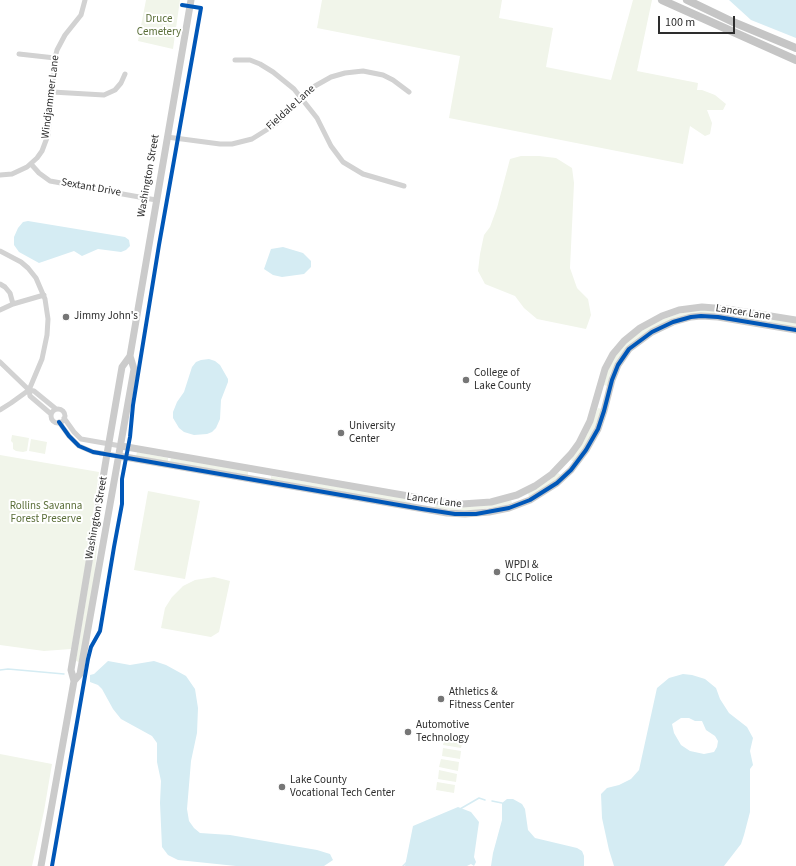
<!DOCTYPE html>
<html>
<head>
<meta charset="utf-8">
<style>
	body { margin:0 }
	#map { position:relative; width:796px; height:866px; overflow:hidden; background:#fff; font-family:"Source Sans 3",sans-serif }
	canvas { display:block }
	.scale { position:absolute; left:658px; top:16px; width:77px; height:18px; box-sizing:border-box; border:2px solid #2d2d2d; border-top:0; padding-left:5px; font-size:12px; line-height:14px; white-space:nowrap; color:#2d2d2d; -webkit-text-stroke:3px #fff; paint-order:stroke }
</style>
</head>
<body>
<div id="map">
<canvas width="796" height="866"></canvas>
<div class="scale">100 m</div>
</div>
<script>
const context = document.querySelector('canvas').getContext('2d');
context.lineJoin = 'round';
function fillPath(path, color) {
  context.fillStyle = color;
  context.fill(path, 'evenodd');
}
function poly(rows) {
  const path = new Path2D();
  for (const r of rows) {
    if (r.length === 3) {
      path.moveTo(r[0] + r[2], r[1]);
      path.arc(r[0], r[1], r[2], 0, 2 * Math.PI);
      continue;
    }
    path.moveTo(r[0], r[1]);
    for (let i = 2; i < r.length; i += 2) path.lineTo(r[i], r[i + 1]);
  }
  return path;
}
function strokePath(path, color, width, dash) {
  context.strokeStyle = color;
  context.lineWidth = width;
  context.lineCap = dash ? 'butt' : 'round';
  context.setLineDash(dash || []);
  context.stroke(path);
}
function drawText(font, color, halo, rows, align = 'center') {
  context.font = font + ' "Source Sans 3",sans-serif';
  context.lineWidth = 4;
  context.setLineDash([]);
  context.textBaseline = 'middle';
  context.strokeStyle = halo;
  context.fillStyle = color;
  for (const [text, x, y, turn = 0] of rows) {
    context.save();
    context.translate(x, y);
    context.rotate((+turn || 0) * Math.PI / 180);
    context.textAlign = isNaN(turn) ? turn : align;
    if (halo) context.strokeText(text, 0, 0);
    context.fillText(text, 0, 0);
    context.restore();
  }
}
const green = poly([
	[146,0,180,0,173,49,138,41],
	[322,0,502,0,499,18,553,28,546,67,611,80,633,0,652,0,637,71,698,83,697,90,702,90,715,95,726,104,723,110,707,110,712,123,710,134,705,136,690,126,683,164,449,118,460,56,317,28],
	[521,156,539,156,556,158,572,168,574,183,570,268,577,288,588,299,591,315,586,329,537,319,524,308,515,296,485,284,478,271,480,254,484,235,490,227,497,208,510,159],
	[698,310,715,310,715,314,651,329,637,339,623,352,610,374,607,386,604,385,607,372,616,355,621,348,638,333,661,320,678,314],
	[741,314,796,323,796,327,741,318],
	[598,408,602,409,594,429,584,448,574,462,571,460,587,435],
	[12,435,29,438,27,451,23,452,16,451,13,449,13,443,11,441],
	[31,439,47,442,45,454,29,451],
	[137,452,168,458,168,461,167,462,136,456],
	[0,455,99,472,84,578,71,649,44,651,0,645],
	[171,458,248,471,248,475,170,462],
	[558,473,561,475,553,482,529,497,528,493,551,479],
	[271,476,411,499,410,504,271,479],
	[148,491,200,501,185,579,134,570],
	[511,500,512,503,503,506,468,511,435,508,436,504,463,507,485,506],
	[95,545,97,546,94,585,79,662,76,661],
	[214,577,230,581,219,632,211,637,161,628,165,608,172,597,183,586,195,580],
	[445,737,463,740,461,748,443,745],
	[443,748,461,751,460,759,442,756],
	[0,754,52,764,44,811,32,866,0,866],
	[441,759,459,762,458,771,439,767],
	[439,770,457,774,456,782,438,779],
	[437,782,455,785,454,793,436,790]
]);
const water = poly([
	[729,0,796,0,796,38,751,20],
	[28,221,125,237,129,240,130,246,126,250,121,252,98,249,82,256,74,251,39,263,19,252,14,245,14,237,18,228,23,222],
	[283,247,303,253,311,261,311,267,304,274,282,277,273,275,264,269,271,249],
	[209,359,215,361,220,365,228,379,228,382,221,400,220,419,216,428,212,432,207,434,194,435,184,432,179,428,173,418,173,412,177,402,184,392,192,367,196,362,201,360],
	[108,661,130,665,154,661,166,665,186,676,195,689,198,708,197,733,191,761,187,809,189,821,194,828,200,833,230,835,317,850,330,854,333,860,324,866,236,866,178,860,168,855,162,847,160,803,161,781,157,762,157,743,152,736,121,719,113,709,102,689,98,685,90,682,90,675,94,674],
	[683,674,692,675,705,679,716,688,720,699,729,713,747,727,753,738,750,751,753,765,750,769,750,812,744,835,741,844,724,866,614,866,609,850,602,818,601,794,607,788,619,785,631,779,639,770,657,688,669,678],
	[681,718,689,718,695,721,702,721,706,730,715,736,718,741,717,747,714,752,704,754,690,751,681,745,674,733,672,724],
	[507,799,513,799,522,804,525,809,528,830,535,838,577,848,582,851,584,856,584,866,491,866,493,853,502,820,502,803],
	[458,807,471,812,479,822,474,857,476,862,474,866,471,864,467,866,405,866,413,826]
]);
const stream = poly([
	[0,670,8,669,64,674],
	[492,801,502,803],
	[460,809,479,798,485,800],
	[403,866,407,862]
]);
const street = poly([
	[19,54,55,58],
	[235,60,250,60,260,64,273,72,294,89,317,118,331,146,343,162,363,174,404,186],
	[52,92,104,95,115,90,121,83,125,74],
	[167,137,220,144,232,144,252,139,276,124,315,86,331,77,345,73,363,71,383,75,393,80,409,92],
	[31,164,39,173,50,181,156,200],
	[0,175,12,174,27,167,37,158,42,151,48,135,55,58,57,50,65,35,81,15,85,0],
	[0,251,21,262,28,268,36,278,45,299,48,319,47,335,42,359,29,390,11,403,0,410],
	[0,284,5,287,10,293,13,304],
	[0,310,13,304,44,295],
	[0,362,29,390,30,396,51,414],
	[29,390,34,391,56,409],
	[58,416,7],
	[64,418,74,432,81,439,121,446],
	[59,422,69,436,79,446,93,452,119,456]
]);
const secondary = poly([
	[121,446,443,502,462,504,491,502,517,495,535,486,552,474,571,454,579,443,590,421,605,369,613,354,624,341,640,328,662,316,679,310,702,307,727,309,796,320],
	[119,456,447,513,465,514,489,512,509,508,530,500,557,483,571,470,586,450,598,429,604,411,612,380,618,365,629,349,652,332,673,322,691,317,701,316,718,317,796,330],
	[74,681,80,674,134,369,130,356,191,0],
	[41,866,74,681,71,670,107,454,122,367,130,356]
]);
const primary = poly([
	[662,0,796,60],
	[687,0,733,22,796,48]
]);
const cycleway = poly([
	[59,422,69,436,79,446,93,452,422,509,455,514,476,514,509,508,530,500,557,483,571,470,586,450,598,429,604,411,612,380,618,365,629,349,652,332,673,322,691,317,701,316,718,317,796,330],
	[52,866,88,659,91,647,100,631,114,547,122,504,122,479,130,437,133,405,159,245,201,8,182,5]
]);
const markers = [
	[66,317,4,"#767676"],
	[466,380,4,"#767676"],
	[341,433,4,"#767676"],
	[497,572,4,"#767676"],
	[441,699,4,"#767676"],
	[408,732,4,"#767676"],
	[282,787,4,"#767676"]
];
const parkNames = [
	["Druce",159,20],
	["Cemetery",159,33],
	["Rollins Savanna",46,507],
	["Forest Preserve",46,520]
];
const streetNames = [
	["Windjammer Lane",51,97,-83],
	["Fieldale Lane",291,108,-42],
	["Washington Street",149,176,-80],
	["Sextant Drive",91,188,10],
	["Lancer Lane",743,313,9],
	["Lancer Lane",434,501,8],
	["Washington Street",97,518,-80]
];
const poiNames = [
	["Jimmy John's",74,317],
	["College of",474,374],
	["Lake County",474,387],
	["University",349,427],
	["Center",349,440],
	["WPDI &",505,566],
	["CLC Police",505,579],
	["Athletics &",449,693],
	["Fitness Center",449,706],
	["Automotive",416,726],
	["Technology",416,739],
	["Lake County",290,781],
	["Vocational Tech Center",290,794]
];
fillPath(green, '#f1f5ea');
fillPath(water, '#d5ecf3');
strokePath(stream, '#d5ecf3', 1.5);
strokePath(street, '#d2d2d2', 5);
strokePath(secondary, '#cbcbcb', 7);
strokePath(primary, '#c5c5c5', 8);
strokePath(cycleway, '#0057b8', 4);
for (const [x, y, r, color] of markers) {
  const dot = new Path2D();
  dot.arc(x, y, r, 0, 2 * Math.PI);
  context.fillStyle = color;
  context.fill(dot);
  strokePath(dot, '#fff', 1.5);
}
drawText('11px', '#596d37', '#fff', parkNames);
drawText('11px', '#2d2d2d', '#fff', streetNames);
drawText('11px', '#2d2d2d', '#fff', poiNames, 'left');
</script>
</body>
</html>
